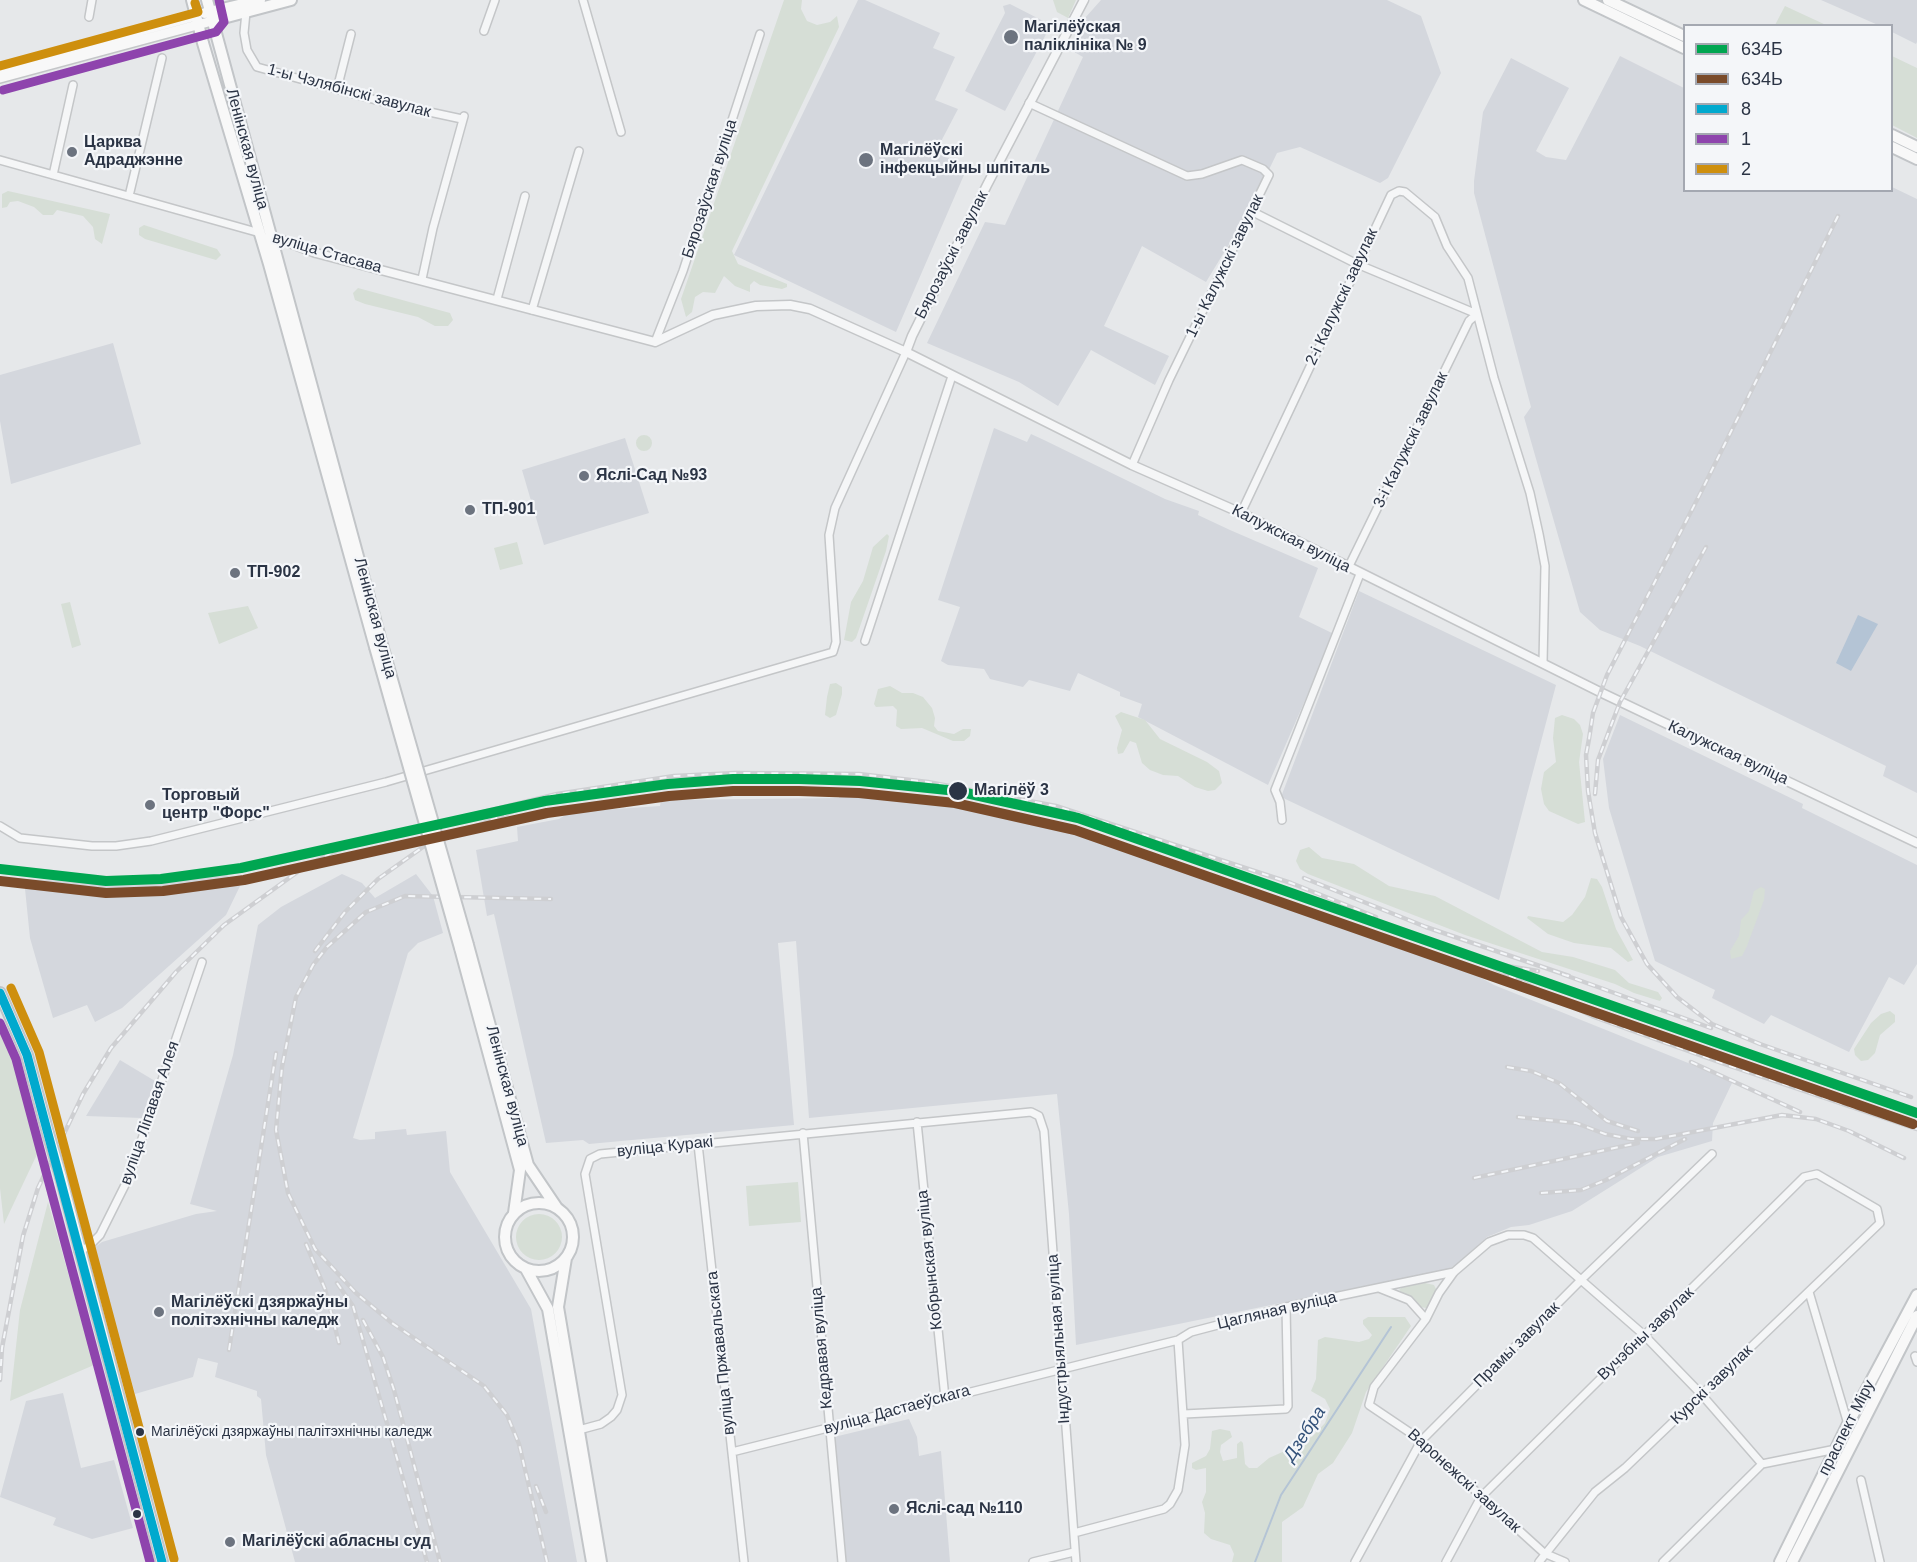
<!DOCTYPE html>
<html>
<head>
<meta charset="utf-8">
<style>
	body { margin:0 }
	#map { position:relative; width:1917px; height:1562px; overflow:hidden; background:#e6e8ea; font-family:Helvetica,sans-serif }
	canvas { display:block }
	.legend { position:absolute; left:1683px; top:24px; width:210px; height:168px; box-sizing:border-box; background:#f4f6f9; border:2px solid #a4a8b1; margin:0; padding:8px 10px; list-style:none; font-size:18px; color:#2b3445 }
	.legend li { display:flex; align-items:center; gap:12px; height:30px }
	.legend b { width:30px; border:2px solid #a4a8b1 }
</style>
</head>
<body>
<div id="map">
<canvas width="1917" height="1562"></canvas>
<ul class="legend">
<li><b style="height:8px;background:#00a651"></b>634Б</li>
<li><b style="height:8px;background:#7a4b2a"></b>634Ь</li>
<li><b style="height:8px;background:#00a9ce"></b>8</li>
<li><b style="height:8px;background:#8e44ad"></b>1</li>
<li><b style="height:8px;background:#ce8f0e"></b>2</li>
</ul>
</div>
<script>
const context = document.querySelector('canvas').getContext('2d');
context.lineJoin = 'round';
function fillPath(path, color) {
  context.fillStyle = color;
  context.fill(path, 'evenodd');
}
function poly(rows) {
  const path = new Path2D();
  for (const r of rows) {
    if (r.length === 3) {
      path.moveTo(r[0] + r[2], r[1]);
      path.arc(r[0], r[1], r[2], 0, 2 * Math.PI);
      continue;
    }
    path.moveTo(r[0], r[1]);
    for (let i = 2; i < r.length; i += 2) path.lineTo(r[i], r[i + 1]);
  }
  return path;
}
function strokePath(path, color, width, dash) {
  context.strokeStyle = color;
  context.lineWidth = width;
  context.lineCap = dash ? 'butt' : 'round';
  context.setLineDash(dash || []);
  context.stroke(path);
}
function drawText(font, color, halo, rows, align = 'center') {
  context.font = font + ' Helvetica,sans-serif';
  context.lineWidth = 4.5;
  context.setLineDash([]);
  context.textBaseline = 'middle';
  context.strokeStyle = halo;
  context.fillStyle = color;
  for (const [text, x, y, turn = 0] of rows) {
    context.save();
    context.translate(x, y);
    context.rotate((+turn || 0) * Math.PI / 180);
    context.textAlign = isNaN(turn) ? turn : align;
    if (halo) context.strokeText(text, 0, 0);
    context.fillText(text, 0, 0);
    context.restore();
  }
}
const built = poly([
	[858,0,865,0,940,33,933,48,955,57,935,100,958,109,936,151,967,168,896,332,734,255],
	[1101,0,1387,0,1421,16,1441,73,1388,178,1380,183,1300,147,1277,153,1248,213,1206,282,1142,246,1104,326,1169,356,1155,385,1091,350,1058,406,1019,382,927,343,985,222,1005,225,1083,57,1069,49,1085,18],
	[1821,0,1917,0,1917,42,1916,44,1892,32,1892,26,1878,25],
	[1010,4,1051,25,1005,111,965,91,1005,13,1003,6],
	[1620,56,1684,88,1684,190,1892,190,1892,187,1917,199,1917,793,1883,776,1886,766,1640,646,1600,630,1580,612,1524,417,1531,407,1474,193,1474,181,1483,112,1511,58,1569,88,1536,151,1546,157,1566,160],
	[113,343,141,444,11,484,0,421,0,375],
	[994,428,1027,442,1031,434,1044,440,1165,499,1199,511,1198,515,1230,530,1318,568,1299,617,1334,634,1268,785,1138,717,1142,704,1120,696,1120,692,1078,673,1070,691,1029,680,1023,687,990,679,984,669,948,665,941,661,960,607,938,600],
	[625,438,649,513,544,545,522,470],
	[1359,591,1556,685,1499,900,1281,797],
	[1620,715,1803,804,1802,808,1917,865,1917,964,1904,985,1889,977,1849,1052,1771,1015,1764,1024,1712,998,1715,990,1655,961,1609,808,1603,759],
	[839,793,967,805,1114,841,1474,974,1494,985,1733,1081,1713,1123,1712,1141,1658,1157,1572,1211,1529,1225,1511,1227,1487,1237,1457,1265,1447,1269,1076,1345,1069,1214,1057,1094,809,1118,796,941,778,943,794,1125,589,1144,583,1140,546,1143,494,914,487,916,476,850,518,841,517,827,559,819,570,812,660,806,661,800,839,798],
	[342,874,362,883,375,898,416,874,433,896,443,933,418,943,408,953,353,1138,360,1140,375,1139,375,1132,406,1129,407,1135,446,1131,450,1172,531,1309,577,1562,295,1562,266,1455,261,1399,257,1396,257,1391,215,1377,218,1363,198,1358,193,1377,135,1394,94,1248,102,1242,196,1214,217,1211,190,1204,233,1055,258,925,281,907],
	[227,875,240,886,226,915,122,1008,95,1022,87,1005,53,1018,30,938,24,879,105,883],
	[120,1060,155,1081,142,1118,86,1116],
	[63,1393,81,1468,114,1460,133,1528,92,1539,53,1525,56,1518,0,1497,26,1401],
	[909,1419,917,1437,919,1456,941,1451,950,1562,846,1562,834,1437]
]);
const green = poly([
	[784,0,802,0,801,9,807,21,817,25,830,22,837,16,839,27,732,251,738,264,787,284,787,287,782,289,760,285,754,281,750,285,750,292,735,286,724,276,715,293,703,292,695,297,692,312,686,317,681,299],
	[1053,0,1076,0,1068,18,1057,12],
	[1785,6,1826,25,1775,25],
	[1892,56,1917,68,1917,138,1892,125],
	[8,191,110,214,102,244,95,239,93,227,83,216,57,210,53,215,43,215,34,207,18,201,10,202,7,207,2,208,2,194],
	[144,225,217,249,221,255,216,260,145,239,139,235,139,228],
	[358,288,450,313,453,320,448,326,435,326,418,317,365,304,355,300,353,293],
	[644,443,8],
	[887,534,889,536,886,551,856,638,852,642,844,640,851,602,863,581,873,547],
	[517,542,523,564,500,570,494,548],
	[70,602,81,645,72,648,61,604],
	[248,606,258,628,219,644,208,613],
	[836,683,842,687,842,694,836,715,830,718,825,715,827,697,830,684],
	[890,686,902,693,913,693,923,697,932,708,935,718,934,726,938,731,954,734,963,729,971,729,970,736,964,741,953,741,922,728,901,729,896,726,897,710,893,706,876,707,874,704,878,689],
	[1121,712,1145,720,1160,739,1207,762,1219,771,1222,783,1215,790,1208,791,1195,787,1178,776,1163,775,1150,770,1142,763,1136,743,1130,741,1123,753,1118,754,1117,748,1122,730,1115,716],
	[1562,715,1574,719,1580,725,1583,734,1579,762,1585,822,1578,824,1549,811,1544,804,1541,789,1544,772,1556,762,1553,738,1555,718],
	[1309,847,1322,858,1354,864,1389,886,1435,896,1542,952,1573,957,1615,970,1629,983,1658,992,1662,998,1660,1001,1634,993,1615,984,1465,935,1308,874,1300,869,1296,861,1300,850],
	[1591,878,1597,879,1602,887,1616,929,1633,960,1628,962,1611,948,1574,943,1548,934,1527,918,1528,916,1563,922,1572,915,1585,897],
	[1761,887,1765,889,1764,900,1747,946,1742,956,1731,959,1730,951,1739,936,1741,920,1749,911,1754,891],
	[1890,1011,1895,1015,1895,1022,1880,1035,1875,1053,1868,1060,1861,1061,1855,1055,1854,1049,1871,1023,1881,1014],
	[0,1026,19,1074,40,1148,4,1224,0,1188],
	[798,1182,801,1222,749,1226,746,1186],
	[48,1202,94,1365,10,1401,20,1310],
	[539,1237,23],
	[1425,1283,1434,1285,1436,1289,1430,1305,1426,1308,1420,1307,1399,1290,1402,1287],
	[1368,1317,1405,1317,1411,1326,1366,1392,1352,1433,1333,1463,1318,1474,1303,1507,1282,1522,1282,1562,1232,1562,1234,1554,1230,1545,1211,1539,1204,1533,1205,1513,1202,1502,1206,1492,1206,1468,1196,1470,1192,1468,1192,1463,1206,1456,1210,1449,1212,1431,1220,1429,1230,1431,1232,1437,1221,1445,1220,1452,1223,1461,1237,1458,1237,1444,1241,1441,1243,1443,1245,1464,1249,1468,1257,1468,1269,1458,1287,1450,1291,1444,1312,1437,1325,1423,1330,1409,1325,1399,1311,1391,1316,1379,1318,1340,1325,1337,1359,1342,1369,1339,1372,1335,1363,1324,1363,1320]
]);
const water = poly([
	[1858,615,1878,624,1851,671,1836,663]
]);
const stream = poly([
	[1255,1562,1281,1495,1391,1327]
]);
const minor = poly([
	[583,0,621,132],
	[246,12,244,33,247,50,257,67,383,102,462,119],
	[89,17,92,0],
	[484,31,495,0],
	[337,89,351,34],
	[1029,103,1187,176,1202,174,1242,160,1263,169,1269,175,1169,380,1132,465],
	[0,160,260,233],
	[53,175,73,85],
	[129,196,162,58],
	[1253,212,1357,264,1477,314],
	[422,279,433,228,464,116],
	[497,299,525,196],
	[532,310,579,151],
	[655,342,683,271,760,34],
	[1241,513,1391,195,1399,191,1405,192,1435,217,1447,246,1468,278,1494,378,1530,493,1539,534,1545,566,1543,663],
	[1348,568,1469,321,1477,314],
	[865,641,952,376],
	[1282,820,1280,802,1275,790,1360,574],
	[0,826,20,838,92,846,116,846,151,841,386,782,833,652,836,642,829,535,835,508,906,352],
	[917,1122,945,1398],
	[803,1133,842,1562],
	[698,1144,744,1562],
	[78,1251,88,1247,100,1235,129,1177,202,962],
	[1379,1288,1409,1300,1426,1319],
	[1809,1292,1848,1424],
	[1915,1356,1917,1362],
	[1184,1414,1286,1409,1288,1406,1286,1307],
	[575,1431,601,1424,611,1417,617,1410,622,1395,585,1174,590,1159,600,1154,1031,1112,1039,1116,1044,1131,1076,1562],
	[732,1452,1178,1340,1191,1332,1286,1307,1454,1272],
	[1861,1480,1880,1562],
	[1074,1533,1164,1509,1170,1504,1178,1490,1185,1445,1178,1340],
	[1033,1562,1074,1552],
	[1355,1562,1421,1441,1582,1279,1712,1154],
	[1446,1562,1481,1497,1804,1177,1817,1174,1877,1209,1880,1223,1625,1468,1595,1492,1539,1562],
	[1565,1562,1544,1553,1415,1436,1369,1405,1374,1387,1426,1319,1439,1293,1454,1272,1489,1242,1508,1235,1524,1235,1533,1238,1644,1335,1702,1395,1762,1464],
	[1663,1562,1762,1464,1836,1449]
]);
const tertiary = poly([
	[271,236,316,253,655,342,713,315,756,306,790,305,810,309,906,352,1132,465,1241,513,1600,692,1917,843],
	[906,352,912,336,987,185,1084,0]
]);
const secondary = poly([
	[0,69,196,16],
	[0,78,212,21]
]);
const primary = poly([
	[192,0,203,43,269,264,375,647],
	[207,0,382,645],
	[1584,0,1684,48],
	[1608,0,1684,36],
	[205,13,260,0],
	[212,21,291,0],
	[1892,135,1917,147],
	[1892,147,1917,159],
	[468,945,528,1165,557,1208],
	[460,948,520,1170,514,1213],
	[0,993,27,1055,48,1133],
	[61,1177,162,1562],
	[539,1237,34],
	[566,1258,558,1307,601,1562],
	[526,1269,548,1309,592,1562],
	[1780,1562,1848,1424,1917,1295],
	[1792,1562,1917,1316]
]);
const rail = poly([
	[1838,216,1699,496,1607,675,1593,713,1589,739,1586,755,1588,791,1595,833,1621,917,1647,964,1677,997,1712,1024,1760,1044,1911,1097],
	[1595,794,1598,760,1620,702,1706,547],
	[413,829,557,794,674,776,736,773,859,774,928,782,1056,806,1291,883,1376,917],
	[1304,878,1426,927,1569,976],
	[315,951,345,912,378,879,423,847,519,809],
	[1459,951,1594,1017,1727,1065,1917,1129],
	[1495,964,1538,971],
	[1562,974,1711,1028],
	[1691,1062,1800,1112],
	[1507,1067,1531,1071,1559,1083,1607,1121,1638,1131],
	[1518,1117,1576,1123,1605,1134,1631,1139,1656,1139,1782,1115,1816,1119,1849,1131,1904,1158],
	[1474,1178,1638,1143],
	[1541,1193,1581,1190,1606,1180,1685,1139],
	[306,1244,325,1289,339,1343],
	[337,1283,353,1306,427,1562],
	[363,1320,383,1357,394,1390,440,1562],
	[229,1350,276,1053],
	[0,1380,2,1348,23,1236,38,1188,83,1094,111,1048,176,972,224,925,303,868,329,854,373,837],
	[536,1486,546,1512],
	[547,1562,519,1444,507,1415,484,1386,392,1323,356,1293,315,1249,288,1193,276,1130,282,1067,296,997,313,965,327,947,366,912,405,896,551,899]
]);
const primaryBridge = poly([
	[382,645,468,945],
	[375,647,460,948],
	[48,1133,61,1177]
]);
const bus1 = poly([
	[0,993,27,1055,162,1562]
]);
const bus2 = poly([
	[3,90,216,32,224,22,219,0],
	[0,1023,16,1059,150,1562]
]);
const bus3 = poly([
	[0,66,198,12,195,3],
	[11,988,39,1052,174,1559]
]);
const rail1 = poly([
	[0,869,106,881,161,879,241,868,545,801,668,784,733,779,799,779,860,781,957,791,1078,818,1917,1113]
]);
const rail2 = poly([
	[0,881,106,893,163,891,244,880,547,813,669,796,733,791,799,791,859,793,955,803,1075,830,1913,1124]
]);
const markers = [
	[1011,37,8,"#6c737f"],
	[72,152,6,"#6c737f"],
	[866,160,8,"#6c737f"],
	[584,476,6,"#6c737f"],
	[470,510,6,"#6c737f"],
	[235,573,6,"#6c737f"],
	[958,791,10,"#2b3445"],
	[150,805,6,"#6c737f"],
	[159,1312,6,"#6c737f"],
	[140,1432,5,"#2b3445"],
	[894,1509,6,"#6c737f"],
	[137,1514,5,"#2b3445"],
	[230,1542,6,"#6c737f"]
];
const busNames = [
	["Магілёўскі дзяржаўны палітэхнічны каледж",151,1432]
];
const poiNames = [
	["Магілёўская",1024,28],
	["паліклініка № 9",1024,46],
	["Царква",84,143],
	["Адраджэнне",84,161],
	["Магілёўскі",880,151],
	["інфекцыйны шпіталь",880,169],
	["Яслі-Сад №93",596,476],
	["ТП-901",482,510],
	["ТП-902",247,573],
	["Торговый",162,796],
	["центр \"Форс\"",162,814],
	["Магілёўскі дзяржаўны",171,1303],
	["політэхнічны каледж",171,1321],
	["Яслі-сад №110",906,1509],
	["Магілёўскі абласны суд",242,1542]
];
const streetNames = [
	["1-ы Чэлябінскі завулак",349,91,15],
	["Ленінская вуліца",247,149,75],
	["Бярозаўская вуліца",710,189,-72],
	["вуліца Стасава",327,253,16],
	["Бярозаўскі завулак",952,255,-63],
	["1-ы Калужскі завулак",1225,266,-64],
	["2-і Калужскі завулак",1342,297,-65],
	["3-і Калужскі завулак",1411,440,-64],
	["Калужская вуліца",1291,539,27],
	["Ленінская вуліца",375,618,75],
	["Калужская вуліца",1728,753,25],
	["Ленінская вуліца",507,1086,75],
	["вуліца Ліпавая Алея",150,1113,-71],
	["вуліца Куракі",665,1147,-6],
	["Кобрынская вуліца",930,1260,-96],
	["Цагляная вуліца",1277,1311,-13],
	["Вучэбны завулак",1646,1334,-44],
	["Індустрыяльная вуліца",1059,1339,-94],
	["Прамы завулак",1517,1345,-45],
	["Кедравая вуліца",822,1348,-95],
	["вуліца Пржавальскага",721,1353,-96],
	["Курскі завулак",1712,1385,-44],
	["вуліца Дастаеўскага",897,1410,-15],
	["праспект Міру",1847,1428,-63],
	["Варонежскі завулак",1464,1481,42]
];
const stopNames = [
	["Магілёў 3",974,791]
];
const waterNames = [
	["Дзебра",1305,1434,-57]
];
fillPath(built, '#d4d7dd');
fillPath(green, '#d6ded6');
fillPath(water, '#b4c4d5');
strokePath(stream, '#b4c4d5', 2);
strokePath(minor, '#c4c6c8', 10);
strokePath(tertiary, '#c4c6c8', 11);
strokePath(secondary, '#c4c6c8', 12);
strokePath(primary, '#c2c5c8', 14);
strokePath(minor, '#f5f6f7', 7);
strokePath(tertiary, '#f5f6f7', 8);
strokePath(secondary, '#f8f8f8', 9);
strokePath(primary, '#f8f8f8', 10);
strokePath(rail, '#cecfd2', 4.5);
strokePath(rail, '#f4f6f9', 2, [7]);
strokePath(primaryBridge, '#c2c5c8', 14, []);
strokePath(primaryBridge, '#f8f8f8', 10);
strokePath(bus1, '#00a9ce', 9);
strokePath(bus2, '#8e44ad', 9);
strokePath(bus3, '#ce8f0e', 9);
strokePath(rail1, '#00a651', 10);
strokePath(rail2, '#7a4b2a', 10);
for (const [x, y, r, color] of markers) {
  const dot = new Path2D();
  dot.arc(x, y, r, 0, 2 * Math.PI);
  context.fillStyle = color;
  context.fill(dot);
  strokePath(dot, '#f4f6f9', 2);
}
drawText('14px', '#2b3445', '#f4f6f9', busNames, 'left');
drawText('bold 16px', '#2b3445', '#f4f6f9', poiNames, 'left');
drawText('16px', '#2b3445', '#f4f6f9', streetNames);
drawText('bold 16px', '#2b3445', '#f4f6f9', stopNames, 'left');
drawText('italic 18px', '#34527a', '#f4f6f9', waterNames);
</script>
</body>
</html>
